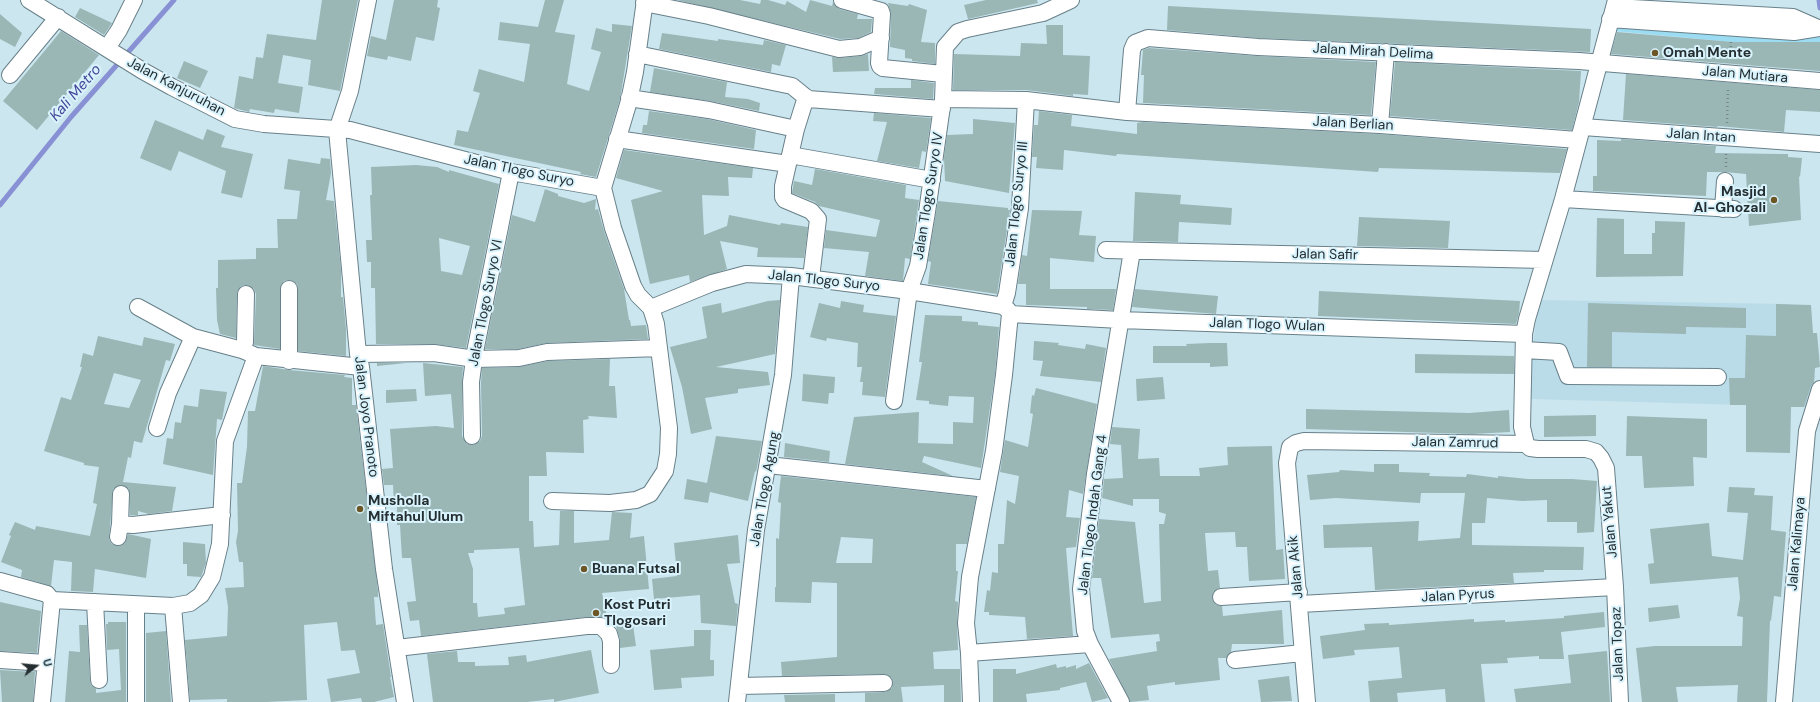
<!DOCTYPE html>
<html>
<head>
<meta charset="utf-8">
<style>
	body { margin:0 }
	#map { position:relative; width:1820px; height:702px; overflow:hidden; background:#cce6ef; font-family:"DM Sans",sans-serif }
	canvas { display:block }
	.north { position:absolute; left:16px; top:646px; width:40px; height:40px; -webkit-text-stroke:3px #d9f3fd; paint-order:stroke; rotate:74deg; font-size:11px; font-weight:700; line-height:16px; text-align:center; color:#242e31 }
	.north::after { content:''; display:block; margin:auto; width:14px; height:18px; background:#242e31; clip-path:polygon(50% 0,100% 100%,50% 72%,0 100%) }
</style>
</head>
<body>
<div id="map">
<canvas width="1820" height="702"></canvas>
<div class="north">U</div>
</div>
<script>
const context = document.querySelector('canvas').getContext('2d');
context.lineJoin = 'round';
function fillPath(path, color) {
  context.fillStyle = color;
  context.fill(path, 'evenodd');
}
function poly(rows) {
  const path = new Path2D();
  for (const r of rows) {
    path.moveTo(r[0], r[1]);
    for (let i = 2; i < r.length; i += 2) path.lineTo(r[i], r[i + 1]);
  }
  return path;
}
function strokePath(path, color, width, dash) {
  context.strokeStyle = color;
  context.lineWidth = width;
  context.lineCap = dash ? 'butt' : 'round';
  context.setLineDash(dash || []);
  context.stroke(path);
}
function drawText(font, color, halo, rows, align = 'center') {
  context.font = font + ' "DM Sans",sans-serif';
  context.lineWidth = 4;
  context.setLineDash([]);
  context.textBaseline = 'middle';
  context.strokeStyle = halo;
  context.fillStyle = color;
  for (const [text, x, y, turn = 0] of rows) {
    context.save();
    context.translate(x, y);
    context.rotate((+turn || 0) * Math.PI / 180);
    context.textAlign = isNaN(turn) ? turn : align;
    if (halo) context.strokeText(text, 0, 0);
    context.fillText(text, 0, 0);
    context.restore();
  }
}
const built = poly([
	[1539,300,1790,304,1791,374,1816,376,1814,380,1813,407,1530,399,1531,359]
]);
const green = poly([
	[1629,24,1820,37,1820,42,1733,42,1613,31]
]);
const stream = poly([
	[1819,0,1820,8],
	[0,205,71,117,174,0]
]);
const building = poly([
	[322,0,358,0,340,91,308,85,311,60,283,55,278,83,303,87,299,113,275,109,274,113,250,109,249,112,234,108,239,76,253,79,256,57,263,58,267,34,316,40],
	[394,0,438,0,437,7,440,8,434,41,416,37,411,61,388,56,387,60,367,56,371,36,386,40],
	[545,0,564,0,555,32,575,35,567,84,589,91,601,52,591,49,596,28,612,32,612,24,632,26,620,99,596,177,580,174,581,172,454,145,457,130,468,132,480,93,473,91,479,69,524,82,530,44,498,40,500,22,538,27],
	[677,0,740,0,760,4,761,0,768,0,785,5,787,1,806,12,810,0,832,6,833,2,839,9,858,14,857,19,872,19,871,32,858,38,840,39],
	[986,0,1037,0,1038,3,968,19,964,5],
	[888,3,908,6,909,4,927,10,921,42,935,43,935,64,912,61,912,59,905,58,905,50,890,47,891,14],
	[1168,6,1591,29,1590,52,1259,38,1167,30],
	[80,8,112,23,104,35,75,17],
	[0,14,22,33,15,47,0,39],
	[1046,25,1063,25,1063,55,1090,56,1088,95,1073,94,1073,96,1026,90,953,90,954,54,1020,56,1021,43,1047,44],
	[61,31,99,55,37,130,3,101],
	[1617,32,1733,42,1820,42,1820,71,1611,54],
	[662,33,718,41,718,39,763,45,764,40,786,45,780,66,772,64,771,72,659,49],
	[1149,48,1257,56,1376,62,1371,115,1143,103,1144,75,1141,75,1143,50],
	[868,54,869,71,833,72,832,57,840,58,861,56],
	[184,61,208,71,200,88,177,78],
	[1395,62,1581,71,1579,102,1572,130,1390,116],
	[654,68,727,82,725,97,748,99,760,103,759,111,710,101,650,92],
	[1626,74,1820,90,1820,112,1786,110,1784,132,1718,126,1717,127,1623,120],
	[911,80,934,83,933,99,874,94,875,88,911,88],
	[649,111,707,119,756,130,754,149,642,133,643,125,647,125],
	[1039,111,1072,115,1071,126,1137,134,1137,123,1142,122,1379,134,1567,149,1560,173,1379,168,1378,172,1117,154,1116,156,1064,150,1063,170,1036,168,1037,157,1032,157,1034,125,1038,125],
	[874,113,931,118,926,152,922,151,919,168,877,161,887,122,873,121],
	[973,119,1015,123,1009,193,945,181,944,157,947,135,973,134],
	[155,120,203,140,207,129,225,136,221,147,253,154,242,198,221,193,226,171,179,151,171,171,140,158],
	[1621,139,1716,146,1715,153,1782,154,1788,154,1788,157,1802,158,1800,177,1799,176,1801,220,1749,226,1746,174,1725,172,1707,172,1706,196,1593,191,1593,176,1597,176,1597,140,1621,141],
	[624,150,753,168,752,178,728,177,729,196,702,195,704,235,727,226,729,215,780,225,781,223,808,227,804,258,757,257,758,248,720,241,727,269,690,282,689,275,650,284,631,200,663,191,616,178],
	[321,158,330,159,331,173,326,200,334,201,341,270,341,297,343,297,346,329,346,356,298,351,298,289,297,284,289,280,284,281,280,289,280,349,254,345,256,294,254,289,247,285,241,286,237,293,236,338,220,334,217,320,216,288,218,288,218,260,256,259,256,248,278,248,277,219,297,219,300,191,284,189,288,159,320,164],
	[416,165,437,167,449,172,449,170,499,184,466,348,434,344,376,344,375,288,371,288,371,262,367,262,366,240,372,240,370,195,372,195,371,167],
	[439,238,470,246,462,275,441,271],
	[815,169,906,185,905,198,919,200,910,259,905,258,903,281,865,276,869,252,824,248,826,230,876,237,880,220,819,206,815,202,792,193,794,181,812,185],
	[545,189,558,194,558,196,584,203,596,199,595,210,598,209,604,231,624,289,629,320,630,320,631,326,646,325,648,339,547,343,518,349,485,349,512,215,535,222],
	[1135,192,1181,195,1180,204,1232,208,1231,225,1179,222,1178,242,1133,241],
	[938,201,1008,208,1008,210,1010,210,997,294,928,284,931,262,928,261],
	[1032,210,1082,211,1079,235,1096,236,1094,262,1050,258,1050,289,1116,289,1113,310,1087,309,1087,307,1026,305,1026,284,1018,284,1022,255,1027,256],
	[1359,217,1450,221,1448,248,1357,246],
	[1597,218,1624,219,1624,254,1652,254,1652,233,1655,233,1655,221,1685,222,1683,276,1596,277],
	[1135,289,1218,296,1216,314,1132,307],
	[1319,291,1520,301,1519,313,1516,324,1318,316],
	[780,300,775,354,716,367,768,372,770,385,738,389,738,393,705,398,712,429,691,434,682,387,670,347,707,338,702,307,721,303,722,313,768,301],
	[841,301,864,305,863,312,896,316,885,397,862,395,863,382,860,382,862,367,857,367,858,343,827,338,826,341,810,337,819,303,840,308],
	[1588,303,1746,308,1746,328,1686,327,1686,334,1612,332,1612,367,1587,367],
	[1776,304,1811,305,1813,333,1817,333,1820,367,1815,368,1814,382,1811,386,1804,407,1791,407,1790,453,1746,452,1746,405,1730,405,1729,378,1745,378,1746,335,1776,336],
	[925,315,962,316,962,321,978,322,978,325,999,327,995,374,981,468,924,456,922,462,953,476,845,464,854,417,919,412,918,443,953,444,953,422,973,423,974,397,949,396,948,406,929,404,929,401,916,400,922,362,919,362],
	[98,336,142,346,144,337,175,344,170,361,166,360,142,443,134,441,131,458,128,457,123,482,176,487,172,511,149,514,138,511,138,515,130,515,129,489,121,485,113,489,109,540,112,544,117,546,125,543,128,534,151,539,146,578,95,569,93,592,71,591,72,562,54,560,51,586,21,577,22,570,1,562,11,536,9,535,15,522,35,530,36,526,90,536,97,504,93,503,99,467,84,465,84,463,44,451,61,397,71,400,82,367,80,367,83,353,93,356],
	[114,373,141,380,129,408,104,404],
	[1034,341,1059,343,1058,345,1085,349,1086,344,1106,348,1101,382,1040,376,1043,361,1033,360],
	[1210,343,1227,343,1228,366,1210,367,1210,363,1153,363,1153,346,1187,346,1186,344],
	[1415,354,1514,356,1514,374,1415,373],
	[610,359,609,386,615,386,617,418,588,416,589,419,583,420,584,453,546,452,547,476,529,476,529,521,533,521,534,547,559,545,560,511,574,511,574,543,609,540,612,512,632,513,630,538,644,536,649,589,602,593,607,617,586,617,421,636,419,620,410,621,407,602,416,601,411,558,402,558,400,525,397,525,397,503,394,503,393,485,384,485,382,469,393,468,390,429,436,426,454,428,451,394,425,396,423,363,463,367,462,382,462,436,467,444,473,445,480,441,482,436,481,383,482,368,519,367,548,361],
	[519,548,525,605,504,608,505,614,478,617,477,603,473,603,473,569,468,553,474,553,474,550],
	[377,363,406,363,377,366],
	[263,366,289,370,345,375,344,377,352,378,352,405,356,405,378,591,378,597,374,597,376,625,383,624,391,677,390,677,394,697,374,702,362,702,361,698,331,702,327,679,360,673,355,650,341,651,337,622,304,625,307,700,266,702,227,702,227,699,190,700,185,640,227,636,228,607,225,588,244,587,243,562,239,562,236,542,238,531,237,483,242,483,247,447,248,411,255,411],
	[803,374,835,377,834,393,829,393,828,404,802,401],
	[1163,377,1165,399,1137,401,1136,379],
	[1036,388,1097,404,1083,494,1069,490,1066,517,1080,518,1076,547,1066,548,1073,636,1027,639,1025,617,989,615,989,612,984,612,987,590,990,591,992,572,998,573,998,544,1004,544,1007,500,1015,504,1019,476,1000,472,1005,440,1028,447,1033,414,1030,413,1032,395,1034,396],
	[200,389,227,392,222,420,217,419,213,475,163,464,167,438,173,439,175,422,181,423,184,405,198,407],
	[416,389,417,401,386,403,386,390],
	[1306,409,1469,413,1509,410,1510,432,1472,434,1306,429],
	[1596,415,1596,436,1544,437,1544,416],
	[1627,416,1707,419,1707,458,1693,457,1694,486,1644,488,1642,456,1626,456],
	[1112,427,1140,429,1138,459,1159,458,1160,476,1200,476,1199,468,1228,465,1227,447,1272,446,1276,550,1283,549,1285,579,1249,581,1247,547,1236,547,1235,532,1205,533,1208,571,1218,570,1220,588,1213,592,1212,598,1216,605,1222,606,1223,616,1282,610,1284,644,1232,644,1231,652,1226,658,1218,658,1220,680,1175,685,1175,682,1147,686,1149,700,1130,702,1109,659,1157,651,1156,642,1160,641,1159,634,1111,638,1101,578,1092,578,1099,519,1135,522,1144,603,1161,601,1159,524,1164,524,1166,514,1159,512,1159,499,1133,499,1133,506,1102,498,1104,479,1123,478,1121,445,1110,444],
	[716,436,762,441,756,472,755,471,748,501,710,492,708,503,684,499,687,479,707,483],
	[785,443,830,451,829,462,784,457],
	[1374,464,1399,464,1399,472,1430,473,1429,476,1466,477,1467,474,1498,478,1498,476,1528,479,1572,479,1597,481,1594,532,1577,533,1577,522,1547,522,1547,500,1522,501,1487,498,1485,523,1472,523,1472,545,1584,547,1583,570,1544,570,1544,572,1513,573,1514,583,1375,590,1372,547,1324,548,1323,525,1419,521,1418,541,1460,538,1465,493,1421,493,1420,503,1336,498,1310,500,1307,475,1339,472,1340,470,1374,472],
	[781,476,976,497,967,544,956,544,956,571,958,571,955,601,958,602,957,622,958,650,933,652,934,669,960,669,961,702,944,702,944,685,901,687,903,702,865,702,865,693,885,692,892,688,892,678,884,674,782,676,781,662,837,657,837,583,812,582,811,603,775,602,775,587,776,587,776,538,779,539,781,503,778,502],
	[841,537,873,539,872,563,836,563],
	[1729,487,1755,488,1754,495,1773,496,1771,530,1786,532,1781,597,1774,596,1771,621,1770,620,1767,702,1737,702,1738,685,1676,687,1678,702,1642,702,1636,648,1655,646,1742,646,1743,617,1737,616,1740,598,1738,577,1650,584,1648,564,1654,563,1650,529,1709,523,1712,556,1743,560,1748,513,1727,512],
	[738,535,740,563,727,564,735,603,738,604,736,626,701,623,700,595,654,599,652,579,677,576,674,543],
	[183,542,205,544,206,563,201,577,187,576,187,564,183,564],
	[0,602,41,611,37,653,0,651],
	[1678,605,1680,618,1649,622,1648,608],
	[1604,612,1605,627,1561,632,1564,659,1539,659,1539,656,1507,658,1508,663,1481,664,1485,702,1446,702,1445,689,1397,693,1398,702,1370,702,1368,681,1402,678,1399,647,1354,650,1355,655,1323,659,1320,636,1365,630,1364,624,1389,623,1389,625,1474,619,1474,622,1505,620,1505,622,1564,618,1564,616],
	[632,618,636,646,620,648,620,639,614,620],
	[108,622,126,622,126,702,65,702,69,651,80,652,79,625,87,625,90,680,91,685,96,689,96,693,121,690,119,649,107,650,106,624,108,624],
	[694,630,711,630,710,660,714,660,714,676,681,678,682,688,654,690,650,650,694,646],
	[166,631,171,702,146,702,146,633],
	[591,650,599,693,554,702,554,699,527,702,433,702,427,654,457,651,458,662,475,662,475,666,509,665,508,657,526,655,527,662],
	[1607,651,1610,702,1516,702,1514,689,1571,683,1568,655],
	[1089,663,1108,698,1092,702,1086,682,1060,688,1060,690,1026,694,1027,702,993,702,993,669,1016,669,1016,674,1056,664,1057,668,1066,666,1066,668,1076,665,1076,669],
	[0,670,35,672,33,702,2,702],
	[1289,676,1292,701,1261,702,1258,680],
	[835,694,835,702,785,702,784,695]
]);
const path = poly([
	[1730,59,1731,42],
	[1727,123,1728,88],
	[1726,167,1726,152]
]);
const minor = poly([
	[29,0,143,71,172,87,235,119,264,124,350,130,511,172,603,188],
	[368,0,350,91,337,130,358,354,361,367,384,569,405,702],
	[645,0,635,72,629,101,603,188,613,228,633,286,638,295,651,308],
	[842,0,881,11,882,14,879,63,880,66,883,68,943,74],
	[644,3,709,16,839,49,860,47,881,38],
	[1614,7,1793,17,1818,28],
	[1610,19,1794,32,1820,28],
	[107,48,119,30,134,0],
	[637,54,792,86,808,99,942,109],
	[10,75,58,17],
	[629,98,709,110,796,129,783,186,783,197,785,200,811,211,818,219,811,278],
	[943,99,1026,100,1127,112,1380,125,1578,140],
	[1127,112,1132,50,1135,43,1148,38,1258,47,1579,61,1820,81],
	[1380,125,1386,52],
	[1583,127,1820,144],
	[796,129,806,97],
	[617,139,788,164],
	[790,155,932,180],
	[1563,199,1734,209],
	[1723,209,1725,181],
	[1106,250,1544,260],
	[1003,306,1007,293,1020,208,1026,100],
	[138,307,193,337,242,350,256,356,361,367],
	[651,308,712,283,746,274,791,276,909,291,991,304,1003,306,1008,310,1010,314,1004,375,994,451,970,577,966,623,969,653,971,702],
	[1010,314,1120,320,1524,334],
	[242,350,245,342,246,294],
	[1524,350,1559,352,1568,376,1718,377],
	[358,354,434,353,475,359,519,358,547,352,659,348],
	[289,361,289,289],
	[894,401,909,291,918,266,927,212,943,99,945,47,958,32,967,29,1043,13,1071,0],
	[157,428,168,393,193,337],
	[472,436,471,382,475,352,511,172],
	[1526,444,1522,427,1524,334,1527,319,1563,199,1616,0],
	[768,465,987,489],
	[552,501,610,503,636,500,650,494,665,471,668,454,669,428,656,324,651,308],
	[120,524,121,494],
	[118,537,120,524,133,525,222,515],
	[0,581,47,594,52,600,42,702],
	[1221,597,1299,592],
	[52,600,173,606,190,603,201,595,212,577,220,544,225,441,256,356],
	[95,602,99,680],
	[1300,604,1615,587],
	[136,605,136,702],
	[173,606,181,702],
	[397,648,587,626,601,626,609,634,611,641,611,665],
	[969,653,1090,644],
	[0,660,45,663],
	[1235,660,1302,653],
	[739,686,884,683],
	[737,702,756,530,783,375,791,276],
	[1121,702,1090,644,1085,631,1081,589,1095,474,1132,251],
	[1307,702,1287,463,1290,447,1296,443,1304,441,1526,444,1530,448,1538,449,1586,449,1596,452,1601,458,1606,468,1615,587,1620,702],
	[1784,702,1807,431,1820,389]
]);
const markers = [
	[1655,53,4,"#6d5626"],
	[1774,200,4,"#6d5626"],
	[360,509,4,"#6d5626"],
	[584,569,4,"#6d5626"],
	[596,613,4,"#6d5626"]
];
const streetNames = [
	["Jalan Mirah Delima",1373,52,3],
	["Jalan Mutiara",1745,75,5],
	["Jalan Kanjuruhan",176,87,28],
	["Jalan Berlian",1353,124,3],
	["Jalan Intan",1701,136,4],
	["Jalan Tlogo Suryo",519,171,12],
	["Jalan Tlogo Suryo IV",929,196,-81],
	["Jalan Tlogo Suryo III",1017,204,-84],
	["Jalan Safir",1325,255,1],
	["Jalan Tlogo Suryo",824,281,6],
	["Jalan Tlogo Suryo VI",486,303,-79],
	["Jalan Tlogo Wulan",1267,325,2],
	["Jalan Joyo Pranoto",366,417,83],
	["Jalan Zamrud",1455,443,1],
	["Jalan Tlogo Agung",765,489,-80],
	["Jalan Tlogo Indah Gang 4",1093,515,-83],
	["Jalan Yakut",1610,522,-95],
	["Jalan Kalimaya",1797,544,-85],
	["Jalan Akik",1296,567,-95],
	["Jalan Pyrus",1458,596,-3],
	["Jalan Topaz",1618,644,-92]
];
const poiNames = [
	["Omah Mente",1663,53],
	["Masjid",1766,192,"right"],
	["Al-Ghozali",1766,208,"right"],
	["Musholla",368,501],
	["Miftahul Ulum",368,517],
	["Buana Futsal",592,569],
	["Kost Putri",604,605],
	["Tlogosari",604,621]
];
const waterNames = [
	["Kali Metro",76,93,-49]
];
fillPath(built, '#badce9');
fillPath(green, '#9cdcf2');
strokePath(stream, '#8991d5', 5);
fillPath(building, '#9ab6b5');
strokePath(minor, '#688089', 18);
strokePath(path, '#76888e', 2.5, [1, 3]);
strokePath(minor, '#fff', 16);
for (const [x, y, r, color] of markers) {
  const dot = new Path2D();
  dot.arc(x, y, r, 0, 2 * Math.PI);
  context.fillStyle = color;
  context.fill(dot);
  strokePath(dot, '#d9f3fd', 1.5);
}
drawText('14px', '#242e31', '#d9f3fd', streetNames);
drawText('bold 14px', '#242e31', '#d9f3fd', poiNames, 'left');
drawText('italic 15px', '#444698', '#d9f3fd', waterNames);
</script>
</body>
</html>
